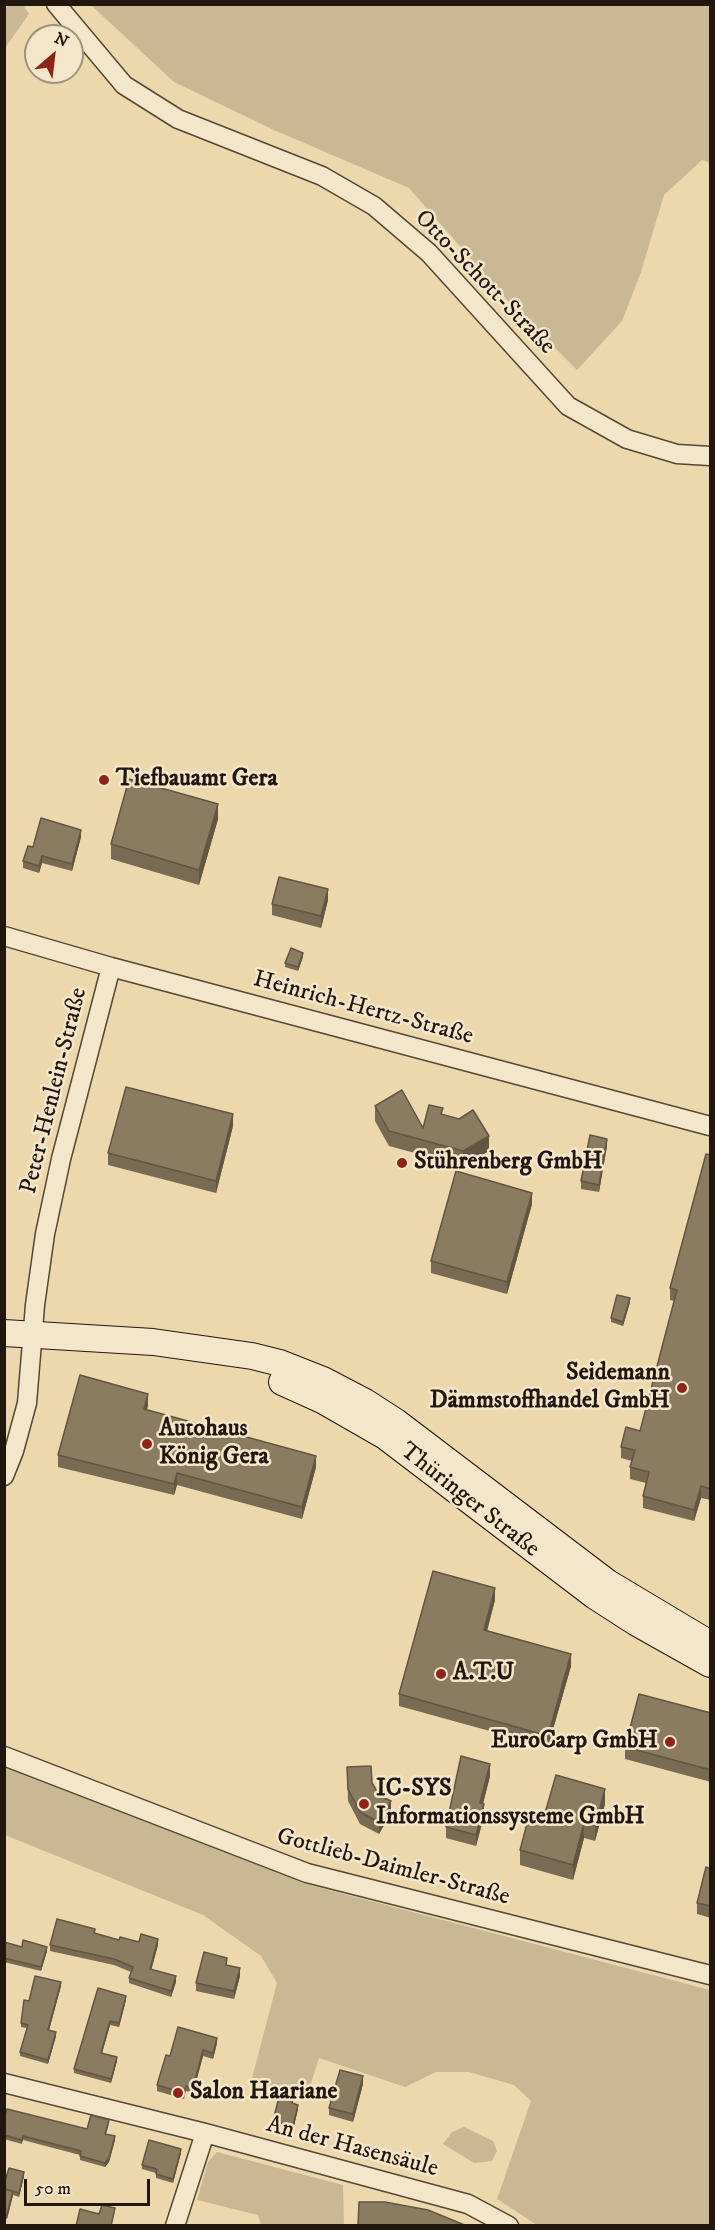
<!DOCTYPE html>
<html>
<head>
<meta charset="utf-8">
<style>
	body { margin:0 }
	#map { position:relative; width:715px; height:2230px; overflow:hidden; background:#edd8ae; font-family:"IM FELL DW Pica",serif }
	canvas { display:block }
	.frame { position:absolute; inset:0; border:6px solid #21170e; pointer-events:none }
	.north { position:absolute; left:24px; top:24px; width:60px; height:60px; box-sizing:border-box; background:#f3e6ca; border:2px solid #9f937f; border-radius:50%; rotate:28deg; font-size:16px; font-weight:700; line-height:24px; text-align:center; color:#21170e }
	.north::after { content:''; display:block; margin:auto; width:21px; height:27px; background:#8f2418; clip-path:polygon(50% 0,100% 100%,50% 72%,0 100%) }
	.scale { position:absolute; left:24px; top:2179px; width:126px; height:27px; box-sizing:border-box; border:3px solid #21170e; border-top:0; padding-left:8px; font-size:18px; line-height:21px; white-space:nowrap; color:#21170e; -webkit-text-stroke:4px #f3e6ca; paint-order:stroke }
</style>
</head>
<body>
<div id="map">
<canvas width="715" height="2230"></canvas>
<div class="frame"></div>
<div class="north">N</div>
<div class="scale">50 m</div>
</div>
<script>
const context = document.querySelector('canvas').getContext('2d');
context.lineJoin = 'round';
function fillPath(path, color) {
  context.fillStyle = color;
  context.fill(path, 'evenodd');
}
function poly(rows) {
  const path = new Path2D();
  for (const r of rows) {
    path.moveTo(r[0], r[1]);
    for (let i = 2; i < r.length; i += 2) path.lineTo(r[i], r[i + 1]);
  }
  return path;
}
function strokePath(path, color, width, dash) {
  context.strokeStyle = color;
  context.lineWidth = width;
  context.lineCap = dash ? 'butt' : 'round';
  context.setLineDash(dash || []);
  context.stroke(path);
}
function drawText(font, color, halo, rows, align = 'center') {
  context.font = font + ' "IM FELL DW Pica",serif';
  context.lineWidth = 5;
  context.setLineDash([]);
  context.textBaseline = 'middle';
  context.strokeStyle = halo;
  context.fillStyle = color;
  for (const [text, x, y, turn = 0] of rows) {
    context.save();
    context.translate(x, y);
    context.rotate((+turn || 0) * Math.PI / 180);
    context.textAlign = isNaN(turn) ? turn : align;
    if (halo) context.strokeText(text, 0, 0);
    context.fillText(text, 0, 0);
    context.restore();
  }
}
const green = poly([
	[5,4,23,5,29,14,5,48],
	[91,5,710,5,710,163,702,160,664,195,641,272,622,321,577,370,508,301,409,188,274,130,174,82],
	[4,1765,306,1884,710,1990,710,2225,537,2225,497,2199,531,2101,514,2085,469,2072,436,2072,405,2087,319,2058,307,2096,251,2082,277,1983,261,1956,203,1915,5,1835],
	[464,2127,493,2141,497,2151,492,2161,474,2163,443,2144,452,2132],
	[217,2152,343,2185,344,2225,261,2225,258,2215,197,2200,208,2162]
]);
const street = poly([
	[56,4,124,85,178,119,322,176,374,206,429,253,568,406,627,439,677,454,710,456],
	[4,936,111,967,710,1126],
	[4,1476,14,1451,27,1403,35,1305,45,1234,61,1159,111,967],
	[4,1756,307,1873,710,1975],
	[4,2083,205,2133,468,2204,509,2226],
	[175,2226,205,2133]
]);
const secondary = poly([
	[4,1333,153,1342,252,1356,280,1363,323,1380,365,1402,396,1422,608,1583,710,1644],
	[282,1382,324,1401,385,1436,595,1596,637,1623,710,1664]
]);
const wall = poly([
	[218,819,199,885,111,859,111,844],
	[81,837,72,871,42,863,39,873,23,868,23,861,33,847],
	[328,900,321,928,272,915,272,904],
	[303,957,298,971,285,967,285,963],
	[375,1106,423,1128,443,1114,489,1151,463,1166,389,1146,375,1121],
	[233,1126,216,1193,108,1165,108,1153],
	[607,1146,599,1192,581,1189,581,1181],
	[711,1155,711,1500,701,1498,694,1521,643,1508,643,1496,646,1483,630,1479,630,1467,632,1461,621,1458,621,1447,640,1431,675,1301,670,1300,670,1288],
	[532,1204,507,1294,431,1273,431,1261],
	[630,1302,623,1326,611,1322,611,1318],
	[148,1405,147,1410,316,1467,302,1519,177,1485,174,1495,58,1467,58,1455],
	[495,1600,487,1631,571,1666,548,1747,399,1706,399,1694],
	[711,1713,711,1782,625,1759,625,1747],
	[347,1767,372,1783,391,1813,379,1834,360,1824,348,1801],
	[490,1776,483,1804,484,1816,476,1846,446,1838,446,1827],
	[605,1804,595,1841,584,1838,573,1880,520,1865,520,1850,543,1820],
	[711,1869,711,1918,697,1914,697,1903],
	[95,1933,119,1940,158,1945,151,1969,176,1982,171,1997,129,1983,129,1978,131,1972,114,1965,50,1951,50,1945],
	[4,1942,22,1947,47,1951,41,1971,4,1962],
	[240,1976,234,1999,196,1991,196,1983],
	[61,1986,49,2030,56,2036,48,2064,20,2056,20,2052,27,2028,21,2027,21,2023,29,2001],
	[98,1988,126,2000,119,2027,110,2025,102,2053,117,2061,111,2083,74,2073,74,2069],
	[217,2043,213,2059,203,2056,193,2093,186,2091,184,2099,157,2091,157,2085,170,2056],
	[363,2084,353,2122,329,2115,329,2108],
	[293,2101,293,2103,298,2109,293,2130,273,2125,273,2121],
	[4,2117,87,2129,109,2124,106,2134,115,2140,109,2162,105,2167,80,2160,80,2155,23,2140,22,2144,4,2139],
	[181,2153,173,2183,156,2178,156,2173,142,2169,142,2165],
	[24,2176,19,2197,13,2195,7,2219,4,2218,4,2184]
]);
const shadedWall = poly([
	[218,804,218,819,199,885,199,870],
	[81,830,81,837,72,871,72,864],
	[42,856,42,863,39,873,39,866],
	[328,889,328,900,321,928,321,916],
	[303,953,303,957,298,971,298,967],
	[233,1114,233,1126,216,1193,216,1181],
	[489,1136,489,1151,463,1166,463,1151],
	[607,1139,607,1146,599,1192,599,1185],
	[532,1193,532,1204,507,1294,507,1282],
	[630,1298,630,1302,623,1326,623,1322],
	[148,1394,148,1405,144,1420,144,1409],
	[316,1456,316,1467,302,1519,302,1507],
	[177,1473,177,1485,174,1495,174,1484],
	[701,1486,701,1498,694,1521,694,1510],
	[495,1588,495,1600,484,1642,484,1630],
	[571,1654,571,1666,548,1747,548,1736],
	[490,1764,490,1776,480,1815,480,1803],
	[605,1789,605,1804,595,1841,595,1826],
	[391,1801,391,1813,379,1834,379,1822],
	[484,1804,484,1816,476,1846,476,1835],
	[584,1823,584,1838,573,1880,573,1865],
	[158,1939,158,1945,150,1975,150,1969],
	[47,1947,47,1951,41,1971,41,1967],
	[240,1968,240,1976,234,1999,234,1991],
	[176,1976,176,1982,171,1997,171,1991],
	[61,1982,61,1986,48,2034,48,2030],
	[126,1996,126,2000,119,2027,119,2023],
	[110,2021,110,2025,101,2057,101,2053],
	[56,2032,56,2036,48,2064,48,2060],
	[217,2038,217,2043,213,2059,213,2053],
	[203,2050,203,2056,193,2093,193,2088],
	[117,2057,117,2061,111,2083,111,2079],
	[363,2076,363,2084,353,2122,353,2114],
	[298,2105,298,2109,293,2130,293,2126],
	[115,2136,115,2140,109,2162,105,2167,105,2163],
	[181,2149,181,2153,173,2183,173,2179],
	[24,2172,24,2176,19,2197,19,2193],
	[13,2191,13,2195,7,2219,7,2215]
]);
const building = poly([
	[129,779,218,804,199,870,111,844,129,779],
	[41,818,81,830,72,864,42,856,39,866,23,861,28,846,33,847,41,818],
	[279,877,328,889,321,916,272,904,279,877],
	[291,948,303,953,298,967,285,963,291,948],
	[126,1087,233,1114,216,1181,108,1153,126,1087],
	[402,1090,423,1128,429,1105,443,1108,441,1114,459,1119,473,1110,489,1136,463,1151,389,1131,375,1106,402,1090],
	[590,1135,607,1139,599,1185,581,1181,590,1135],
	[706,1154,711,1155,711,1489,701,1486,694,1510,643,1496,649,1472,630,1467,635,1450,621,1447,626,1427,640,1431,677,1290,670,1288,706,1154],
	[456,1171,532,1193,507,1282,431,1261,456,1171],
	[617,1295,630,1298,623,1322,611,1318,617,1295],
	[80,1375,148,1394,144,1409,316,1456,302,1507,177,1473,174,1484,58,1455,80,1375],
	[433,1571,495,1588,484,1630,571,1654,548,1736,399,1694,433,1571],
	[639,1694,711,1713,711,1770,625,1747,639,1694],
	[461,1756,490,1764,480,1803,484,1804,476,1835,446,1827,461,1756],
	[371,1766,372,1783,380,1796,391,1801,379,1822,360,1812,348,1789,347,1767,371,1766],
	[556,1775,605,1789,595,1826,584,1823,573,1865,520,1850,529,1816,543,1820,556,1775],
	[706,1867,711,1869,711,1906,697,1903,706,1867],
	[57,1919,95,1929,94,1933,119,1940,120,1937,139,1942,141,1934,158,1939,150,1969,176,1976,171,1991,129,1978,133,1967,114,1959,50,1945,57,1919],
	[23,1940,47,1947,41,1967,4,1958,4,1942,22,1947,23,1940],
	[204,1952,227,1958,226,1965,240,1968,234,1991,196,1983,204,1952],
	[35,1976,61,1982,48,2030,56,2032,48,2060,20,2052,28,2025,21,2023,24,2000,29,2001,35,1976],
	[98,1988,126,1996,119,2023,110,2021,101,2053,117,2057,111,2079,74,2069,98,1988],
	[178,2027,217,2038,213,2053,203,2050,193,2088,186,2086,184,2093,157,2085,166,2055,170,2056,178,2027],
	[340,2070,363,2076,353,2114,329,2108,340,2070],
	[280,2093,293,2097,292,2103,298,2105,293,2126,273,2121,280,2093],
	[7,2109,87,2129,91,2115,109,2120,105,2134,115,2136,109,2158,105,2163,80,2156,81,2151,23,2136,22,2140,4,2135,4,2117,7,2109],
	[149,2140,181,2149,173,2179,156,2174,157,2169,142,2165,149,2140],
	[9,2168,24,2172,19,2193,4,2189,4,2184,9,2168],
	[4,2189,13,2191,7,2215,4,2214,4,2189],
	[359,2202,385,2202,428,2210,467,2226,358,2226,359,2202],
	[102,2205,115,2208,111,2226,76,2226,80,2209,99,2214,102,2205]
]);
const markers = [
	[104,780,6,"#8f2418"],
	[402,1163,6,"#8f2418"],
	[682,1388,6,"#8f2418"],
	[147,1444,6,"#8f2418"],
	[441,1674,6,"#8f2418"],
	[670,1742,6,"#8f2418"],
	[364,1804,6,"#8f2418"],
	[178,2093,6,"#8f2418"]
];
const streetNames = [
	["Otto-Schott-Straße",484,283,46],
	["Heinrich-Hertz-Straße",363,1009,15],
	["Peter-Henlein-Straße",55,1091,-76],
	["Thüringer Straße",469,1501,38],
	["Gottlieb-Daimler-Straße",393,1868,15],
	["An der Hasensäule",352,2148,15]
];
const poiNames = [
	["Tiefbauamt Gera",116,780],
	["Stührenberg GmbH",414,1163],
	["Seidemann",670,1374,"right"],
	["Dämmstoffhandel GmbH",670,1402,"right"],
	["Autohaus",159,1430],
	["König Gera",159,1458],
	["A.T.U",453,1674],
	["EuroCarp GmbH",658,1742,"right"],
	["IC-SYS",376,1790],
	["Informationssysteme GmbH",376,1818],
	["Salon Haariane",190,2093]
];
fillPath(green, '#cab793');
strokePath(street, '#544736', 21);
strokePath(secondary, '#21170e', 28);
strokePath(street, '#f3e6ca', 18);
strokePath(secondary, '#f3e6ca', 26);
fillPath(wall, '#786a53');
fillPath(shadedWall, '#615644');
fillPath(building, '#8b7b61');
strokePath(building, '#615644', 1.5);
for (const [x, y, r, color] of markers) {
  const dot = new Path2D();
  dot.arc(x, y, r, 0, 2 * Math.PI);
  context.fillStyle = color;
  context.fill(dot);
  strokePath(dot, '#f3e6ca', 2);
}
drawText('24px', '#21170e', '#f3e6ca', streetNames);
drawText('bold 24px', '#21170e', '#f3e6ca', poiNames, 'left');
</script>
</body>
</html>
